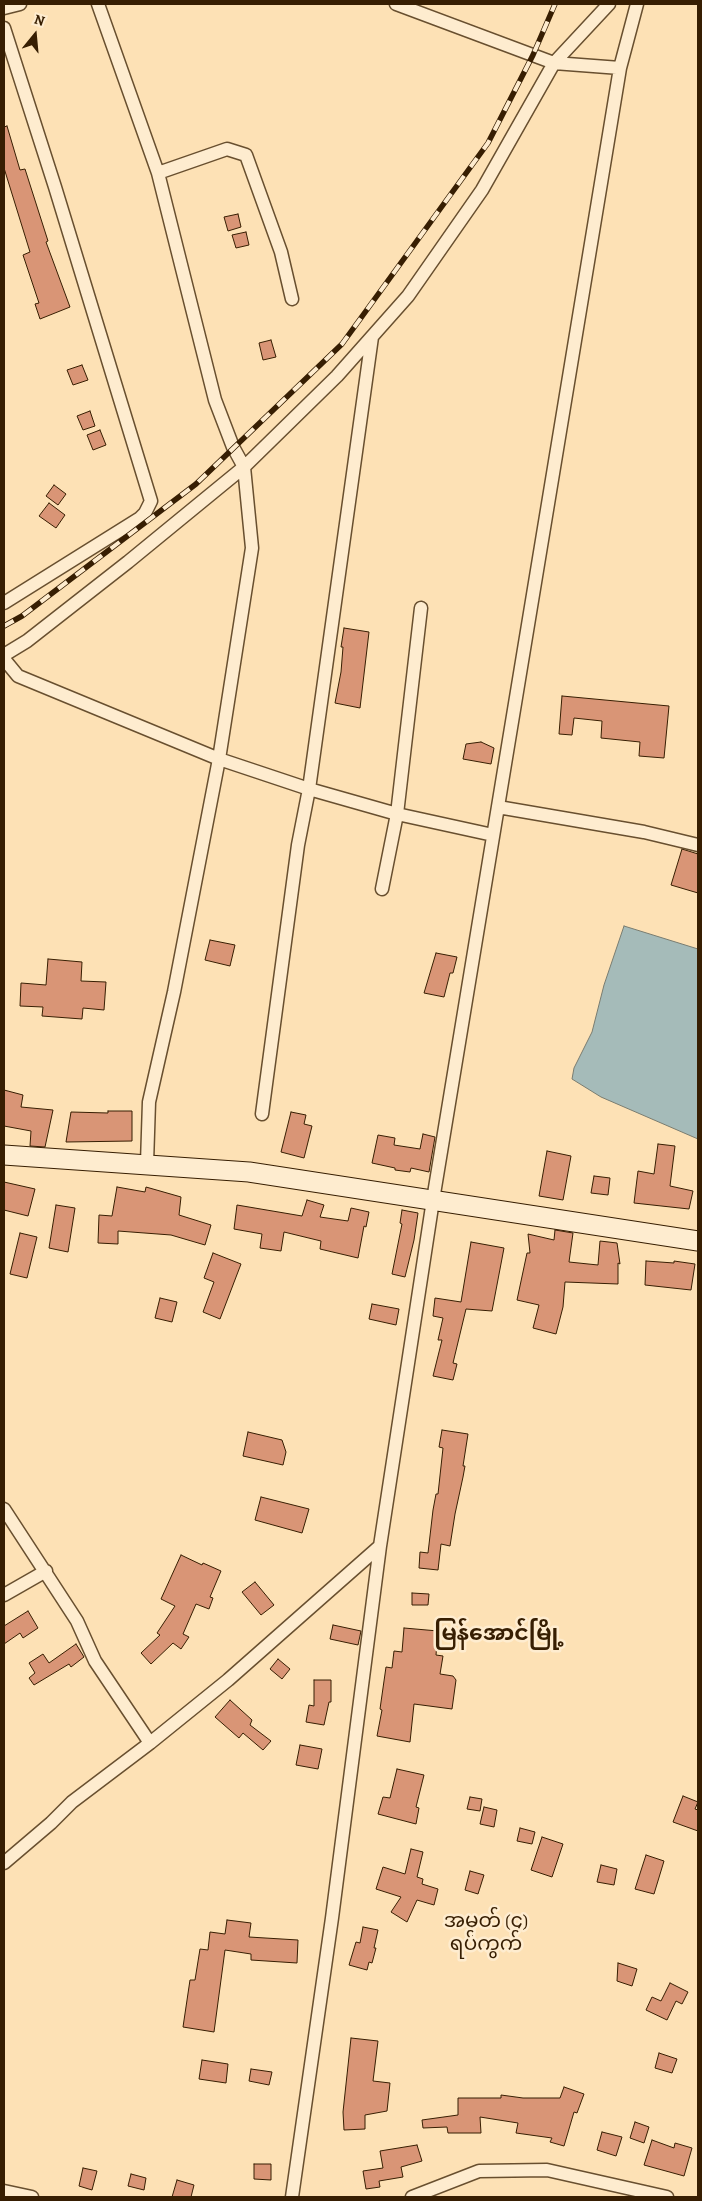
<!DOCTYPE html>
<html>
<head>
<meta charset="utf-8">
<style>
	body { margin:0 }
	#map { position:relative; width:702px; height:2201px; overflow:hidden; background:#fde1b5; font-family:Alegreya,serif }
	canvas { display:block }
	.frame { position:absolute; inset:0; border:5px solid #371e02; pointer-events:none }
	.north { position:absolute; left:10px; top:10px; width:50px; height:50px; -webkit-text-stroke:4px #feeccf; paint-order:stroke; rotate:17deg; font-size:14px; font-weight:700; line-height:20px; text-align:center; color:#371e02 }
	.north::after { content:''; display:block; margin:auto; width:18px; height:22px; background:#371e02; clip-path:polygon(50% 0,100% 100%,50% 72%,0 100%) }
</style>
</head>
<body>
<div id="map">
<canvas width="702" height="2201"></canvas>
<div class="frame"></div>
<div class="north">N</div>
</div>
<script>
const context = document.querySelector('canvas').getContext('2d');
context.lineJoin = 'round';
function fillPath(path, color) {
  context.fillStyle = color;
  context.fill(path, 'evenodd');
}
function poly(rows) {
  const path = new Path2D();
  for (const r of rows) {
    path.moveTo(r[0], r[1]);
    for (let i = 2; i < r.length; i += 2) path.lineTo(r[i], r[i + 1]);
  }
  return path;
}
function strokePath(path, color, width, dash) {
  context.strokeStyle = color;
  context.lineWidth = width;
  context.lineCap = dash ? 'butt' : 'round';
  context.setLineDash(dash || []);
  context.stroke(path);
}
function drawText(font, color, halo, rows, align = 'center') {
  context.font = font + ' Alegreya,"Noto Sans Myanmar",serif';
  context.lineWidth = 5;
  context.setLineDash([]);
  context.textBaseline = 'middle';
  context.strokeStyle = halo;
  context.fillStyle = color;
  for (const [text, x, y, turn = 0] of rows) {
    context.save();
    context.translate(x, y);
    context.rotate((+turn || 0) * Math.PI / 180);
    context.textAlign = isNaN(turn) ? turn : align;
    if (halo) context.strokeText(text, 0, 0);
    context.fillText(text, 0, 0);
    context.restore();
  }
}
const water = poly([
	[624,926,698,949,698,1139,601,1097,572,1079,574,1068,592,1032,604,985,624,926]
]);
const building = poly([
	[7,126,20,170,25,169,48,241,46,242,70,307,40,319,35,304,39,303,23,255,30,252,4,168,4,127,7,126],
	[238,214,241,227,228,231,224,217,238,214],
	[246,232,249,245,236,248,232,235,246,232],
	[271,340,276,357,263,360,259,343,271,340],
	[82,365,88,380,73,385,67,370,82,365],
	[90,411,95,426,83,430,77,416,90,411],
	[100,430,106,445,93,450,87,435,100,430],
	[54,485,66,494,58,505,46,496,54,485],
	[49,503,65,515,56,528,39,516,49,503],
	[344,628,369,632,360,708,335,703,341,672,343,647,341,647,344,628],
	[562,696,669,706,664,758,639,756,640,742,601,738,602,721,574,718,572,735,559,734,562,696],
	[481,742,494,748,491,764,463,759,466,744,481,742],
	[682,849,698,854,698,893,671,885,682,849],
	[210,940,235,945,230,966,205,960,210,940],
	[436,953,457,957,453,973,450,973,444,997,424,993,436,953],
	[48,959,82,962,81,981,106,982,104,1010,83,1008,82,1019,42,1016,43,1007,20,1006,21,983,46,985,48,959],
	[4,1090,23,1095,21,1107,53,1110,45,1147,30,1146,31,1131,4,1126,4,1090],
	[108,1111,132,1111,132,1141,66,1142,71,1112,108,1113,108,1111],
	[291,1112,306,1115,304,1124,312,1126,304,1158,281,1152,291,1112],
	[423,1134,435,1137,429,1172,411,1168,410,1172,395,1170,395,1168,372,1163,378,1135,395,1138,394,1145,420,1149,423,1134],
	[658,1144,675,1146,670,1186,693,1191,689,1209,634,1203,638,1171,654,1174,658,1144],
	[547,1151,571,1156,563,1200,539,1196,547,1151],
	[594,1176,610,1178,608,1195,591,1193,594,1176],
	[4,1182,35,1189,28,1216,4,1210,4,1182],
	[117,1187,145,1192,146,1187,181,1197,179,1215,211,1225,205,1245,171,1235,118,1231,118,1244,98,1243,99,1215,112,1216,117,1187],
	[307,1200,324,1205,320,1217,348,1221,351,1208,369,1212,366,1227,364,1226,358,1258,320,1249,321,1241,284,1232,281,1251,260,1248,262,1234,234,1229,237,1205,302,1216,307,1200],
	[56,1205,75,1208,68,1252,49,1248,56,1205],
	[402,1210,418,1213,414,1240,405,1277,392,1274,402,1224,400,1223,402,1210],
	[555,1230,573,1233,569,1262,598,1265,600,1241,617,1243,620,1264,618,1263,618,1284,565,1282,563,1307,556,1334,533,1328,539,1305,517,1300,527,1253,530,1253,528,1234,554,1240,555,1230],
	[20,1233,37,1237,27,1278,10,1274,20,1233],
	[471,1242,504,1248,492,1311,466,1309,453,1363,457,1364,453,1380,433,1376,442,1340,438,1340,443,1318,433,1316,435,1298,461,1302,471,1242],
	[213,1253,241,1264,220,1319,203,1312,214,1282,204,1278,213,1253],
	[646,1261,674,1263,674,1261,695,1264,691,1290,645,1285,646,1261],
	[160,1298,177,1302,172,1322,155,1318,160,1298],
	[372,1304,399,1309,396,1325,369,1319,372,1304],
	[442,1430,468,1434,463,1466,465,1466,463,1477,455,1514,450,1546,441,1544,438,1570,419,1568,420,1552,428,1553,433,1510,436,1494,438,1494,443,1448,439,1447,442,1430],
	[248,1432,282,1440,286,1452,283,1465,243,1456,248,1432],
	[261,1497,309,1509,302,1533,255,1520,261,1497],
	[181,1555,202,1565,203,1563,221,1571,210,1597,213,1598,209,1609,196,1604,183,1634,189,1637,181,1649,173,1643,151,1664,141,1653,160,1635,157,1633,175,1606,161,1599,181,1555],
	[255,1582,274,1605,261,1615,242,1592,255,1582],
	[412,1593,429,1594,428,1605,412,1605,412,1593],
	[28,1611,38,1628,23,1638,20,1633,4,1644,4,1626,28,1611],
	[333,1625,361,1631,358,1645,330,1639,333,1625],
	[404,1628,438,1631,436,1655,443,1656,440,1674,453,1676,456,1680,452,1709,414,1704,410,1742,377,1736,382,1710,380,1709,386,1667,392,1668,394,1651,402,1652,404,1628],
	[76,1644,84,1657,71,1667,69,1664,34,1685,29,1678,35,1673,29,1663,43,1654,49,1663,76,1644],
	[278,1659,290,1669,282,1679,270,1669,278,1659],
	[314,1680,331,1680,331,1702,329,1702,324,1725,306,1722,309,1705,314,1706,314,1680],
	[230,1700,252,1720,250,1725,271,1741,263,1750,243,1733,239,1738,215,1717,230,1700],
	[300,1745,322,1749,318,1769,296,1765,300,1745],
	[397,1769,424,1775,416,1807,419,1808,416,1824,378,1814,383,1797,390,1798,397,1769],
	[683,1796,698,1802,695,1809,698,1810,698,1831,673,1822,683,1796],
	[470,1797,482,1799,480,1811,467,1809,470,1797],
	[484,1807,497,1810,494,1827,480,1824,484,1807],
	[520,1828,535,1832,532,1844,517,1841,520,1828],
	[542,1837,563,1844,552,1877,531,1870,542,1837],
	[411,1849,423,1852,417,1877,423,1879,422,1884,438,1889,434,1905,417,1900,407,1922,391,1912,401,1897,376,1889,383,1867,405,1874,411,1849],
	[646,1855,664,1861,654,1894,635,1889,646,1855],
	[601,1865,617,1869,614,1885,597,1882,601,1865],
	[470,1871,484,1875,478,1894,465,1890,470,1871],
	[227,1920,251,1923,249,1937,298,1940,297,1963,251,1960,251,1954,225,1950,214,2032,183,2027,190,1980,195,1980,200,1949,208,1950,210,1932,225,1934,227,1920],
	[363,1927,378,1930,374,1948,376,1948,372,1963,369,1962,367,1970,349,1965,356,1942,360,1943,363,1927],
	[618,1963,637,1969,632,1986,617,1981,618,1963],
	[670,1983,688,1992,682,2004,676,2001,667,2020,646,2010,652,1997,661,2001,670,1983],
	[351,2038,378,2041,373,2081,390,2083,387,2111,365,2115,365,2129,344,2130,343,2112,351,2038],
	[659,2053,677,2059,672,2073,655,2068,659,2053],
	[202,2060,228,2064,226,2083,199,2079,202,2060],
	[251,2069,272,2072,269,2085,249,2081,251,2069],
	[564,2087,584,2094,577,2113,574,2112,564,2146,550,2142,552,2138,516,2133,518,2123,480,2117,481,2133,448,2133,447,2127,423,2128,422,2120,458,2115,458,2098,501,2098,501,2095,523,2098,560,2098,564,2087],
	[635,2122,649,2127,644,2143,630,2138,635,2122],
	[602,2132,622,2137,616,2156,597,2150,602,2132],
	[652,2140,674,2148,675,2143,692,2148,684,2176,644,2165,652,2140],
	[417,2145,422,2161,401,2167,403,2177,379,2181,380,2187,366,2189,363,2171,383,2168,380,2151,417,2145],
	[254,2164,271,2164,271,2180,254,2179,254,2164],
	[83,2168,97,2171,92,2190,79,2186,83,2168],
	[131,2174,146,2178,144,2190,128,2186,131,2174],
	[177,2180,194,2185,191,2197,172,2197,177,2180]
]);
const street = poly([
	[98,4,158,173,215,400,233,447,244,467,252,548,219,759,174,992,149,1102,147,1163],
	[396,4,554,63,620,68],
	[4,8,20,4],
	[4,28,55,187,151,501,145,513,140,518,4,603],
	[158,173,227,149,246,155,281,252,292,299],
	[4,655,27,641,128,562,244,467,337,376,408,296,482,190,554,63,609,4],
	[4,659,18,676,219,759,309,789,397,814,493,835],
	[498,807,644,832,698,845],
	[382,889,397,814,421,608],
	[262,1114,298,845,309,789,372,337],
	[4,1509,77,1621,95,1661,150,1743,72,1802,51,1823,4,1863],
	[4,1595,46,1571],
	[150,1743,228,1680,380,1546],
	[4,2191,32,2197],
	[292,2197,332,1918,380,1546,433,1200,620,68,637,4],
	[412,2197,479,2171,547,2170,667,2197]
]);
const secondary = poly([
	[4,1155,249,1172,698,1241]
]);
const rail = poly([
	[4,626,22,616,196,484,342,344,488,143,533,55,555,4]
]);
const quarterNames = [
	["အမှတ် (၄)",486,1922],
	["ရပ်ကွက်",486,1945]
];
const districtNames = [
	["မြန်အောင်မြို့",499,1635]
];
fillPath(water, '#a5bbb9');
strokePath(water, '#797c70', 1);
fillPath(building, '#d99576');
strokePath(building, '#371e02', 1);
strokePath(street, '#684f2f', 15);
strokePath(secondary, '#371e02', 21);
strokePath(street, '#feeccf', 12);
strokePath(secondary, '#feeccf', 19);
strokePath(rail, '#371e02', 5.5);
strokePath(rail, '#feeccf', 4, [11]);
drawText('20px', '#371e02', '#feeccf', quarterNames);
drawText('bold 22px', '#371e02', '#feeccf', districtNames);
</script>
</body>
</html>
